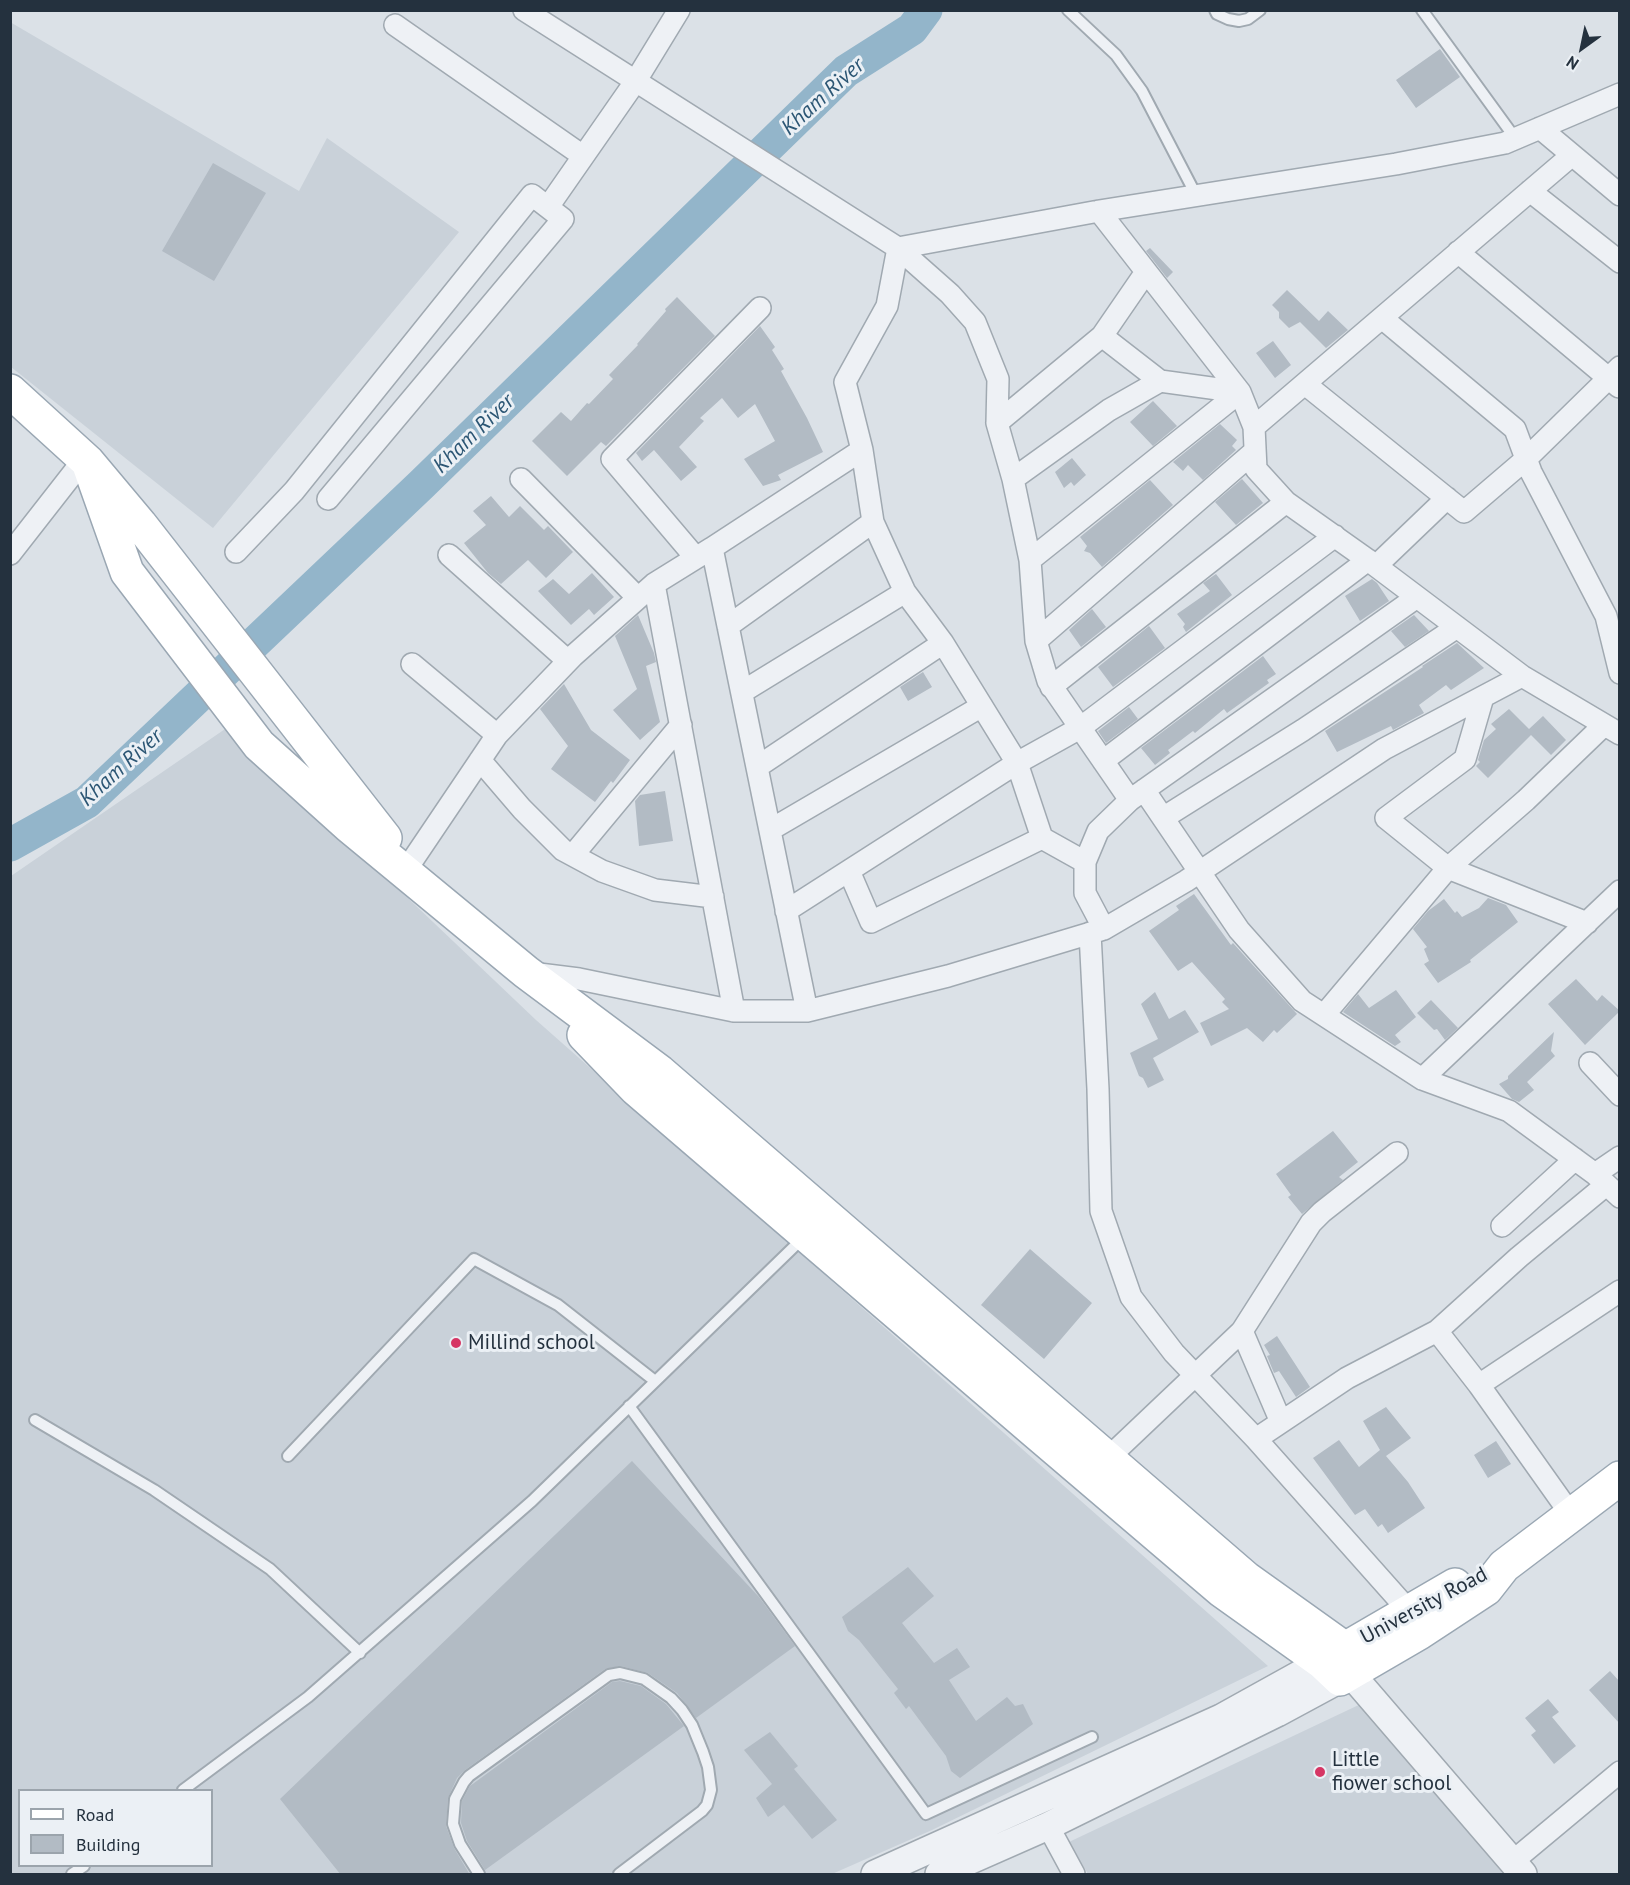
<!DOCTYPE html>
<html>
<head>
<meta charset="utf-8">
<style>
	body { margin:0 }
	#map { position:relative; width:1630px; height:1885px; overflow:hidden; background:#dbe1e7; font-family:"PT Sans",sans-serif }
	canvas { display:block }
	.frame { position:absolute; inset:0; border:12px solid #24313e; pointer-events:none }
	.legend { position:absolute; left:18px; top:1789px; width:195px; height:78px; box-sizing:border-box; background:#ebf0f5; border:2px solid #9ba4ac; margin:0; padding:8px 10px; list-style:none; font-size:18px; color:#24313e }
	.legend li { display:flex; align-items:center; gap:12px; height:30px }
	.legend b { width:30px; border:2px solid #9ba4ac }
	.north { position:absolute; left:1552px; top:18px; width:60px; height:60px; -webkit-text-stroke:4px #ebf0f5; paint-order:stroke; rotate:213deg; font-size:16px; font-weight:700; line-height:24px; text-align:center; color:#24313e }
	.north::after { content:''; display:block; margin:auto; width:21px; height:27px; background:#24313e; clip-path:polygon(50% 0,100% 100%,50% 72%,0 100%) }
</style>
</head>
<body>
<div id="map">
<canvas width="1630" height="1885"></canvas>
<div class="frame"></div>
<ul class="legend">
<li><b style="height:8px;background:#fff"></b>Road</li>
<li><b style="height:16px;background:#b2bbc4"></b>Building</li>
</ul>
<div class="north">N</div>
</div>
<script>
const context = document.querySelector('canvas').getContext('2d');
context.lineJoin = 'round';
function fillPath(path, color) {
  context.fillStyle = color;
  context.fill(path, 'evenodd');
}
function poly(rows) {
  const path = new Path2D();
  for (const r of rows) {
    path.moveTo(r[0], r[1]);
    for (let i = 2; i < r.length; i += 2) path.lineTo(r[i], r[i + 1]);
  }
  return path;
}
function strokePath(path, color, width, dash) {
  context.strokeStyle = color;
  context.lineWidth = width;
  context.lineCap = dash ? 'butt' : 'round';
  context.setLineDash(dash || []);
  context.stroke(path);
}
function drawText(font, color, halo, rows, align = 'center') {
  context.font = font + ' "PT Sans",sans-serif';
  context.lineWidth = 6;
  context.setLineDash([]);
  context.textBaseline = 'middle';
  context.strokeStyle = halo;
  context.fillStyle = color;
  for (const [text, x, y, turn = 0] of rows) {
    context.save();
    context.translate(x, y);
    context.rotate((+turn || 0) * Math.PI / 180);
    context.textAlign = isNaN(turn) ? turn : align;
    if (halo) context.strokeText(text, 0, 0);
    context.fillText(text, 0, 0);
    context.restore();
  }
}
const built = poly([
	[10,22,299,191,327,138,459,232,213,528,11,367],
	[228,727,536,1020,1268,1666,932,1830,832,1874,11,1874,11,876],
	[20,1790,212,1790,212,1866,20,1866],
	[1365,1702,1503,1874,1088,1874,1069,1842]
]);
const river = poly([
	[10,845,87,802,421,485,846,71,912,29,926,10]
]);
const building = poly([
	[1440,49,1460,77,1416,108,1396,80],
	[213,163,266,193,214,281,162,251],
	[1150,248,1173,272,1167,278,1146,251],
	[1287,290,1319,321,1328,311,1348,330,1326,348,1300,322,1289,328,1279,318,1279,312,1272,305],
	[677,297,715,336,606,446,601,442,567,476,532,441,561,412,571,421,587,403,589,404,613,379,609,375,638,345,637,344,666,311,665,309],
	[760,326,775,347,772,350,784,369,781,371,807,418,823,452,778,475,781,480,763,486,744,459,775,441,755,404,738,418,722,398,700,418,704,421,679,447,697,467,681,481,654,450,642,461,636,453],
	[1273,341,1291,365,1275,378,1256,353],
	[1153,401,1177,426,1153,446,1130,422],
	[1220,424,1237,440,1232,446,1236,450,1203,480,1188,465,1183,471,1173,462],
	[1072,458,1086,475,1074,486,1071,482,1064,488,1055,472],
	[1242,479,1263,503,1236,525,1215,502],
	[1150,480,1173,505,1102,567,1090,553,1084,551,1087,546,1080,537],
	[491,496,509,517,520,506,544,530,548,526,573,552,546,578,528,560,501,584,488,573,464,543,486,525,473,511],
	[592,573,614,597,594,615,589,609,571,625,538,591,553,579,569,594],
	[1216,574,1232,595,1186,632,1183,627,1185,624,1177,614,1210,591,1203,583],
	[1372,579,1377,583,1389,601,1360,621,1345,596],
	[1092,609,1106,627,1081,647,1069,630],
	[638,615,654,653,656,662,646,666,660,722,640,740,613,710,637,689,615,636],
	[1414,615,1429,631,1405,647,1391,631],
	[1149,626,1165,648,1113,687,1098,667],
	[1457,643,1484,668,1451,690,1446,685,1419,705,1424,713,1393,730,1391,726,1337,752,1325,731,1423,667,1422,666],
	[1263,656,1276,674,1267,680,1269,683,1227,713,1224,709,1195,733,1193,731,1168,750,1170,753,1155,765,1141,748],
	[923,672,932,687,908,701,900,687],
	[564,684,591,730,630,760,613,783,611,781,595,802,551,769,568,746,540,709],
	[1129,707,1138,719,1106,743,1098,731],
	[1509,709,1529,729,1543,716,1566,740,1551,755,1531,735,1488,778,1476,766,1480,762,1478,760,1484,740,1496,729,1491,724],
	[665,791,673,841,639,846,635,801,640,795],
	[1194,894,1231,945,1233,943,1297,1014,1277,1033,1274,1030,1263,1042,1247,1028,1211,1046,1200,1023,1229,1009,1222,1002,1225,999,1192,962,1178,971,1149,931,1179,910,1176,906],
	[1488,898,1506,905,1518,922,1470,960,1471,962,1438,983,1424,964,1429,961,1424,949,1427,947,1413,929,1428,911,1444,899,1455,913,1457,911,1462,917,1479,908],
	[1576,979,1597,1001,1602,995,1620,1011,1585,1045,1548,1004],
	[1396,990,1416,1017,1395,1035,1401,1042,1395,1046,1343,1012,1358,994,1369,1008],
	[1155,992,1169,1019,1185,1010,1199,1032,1153,1058,1164,1080,1148,1088,1143,1078,1139,1076,1130,1053,1158,1039,1141,1004],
	[1431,1000,1458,1028,1445,1040,1437,1029,1434,1030,1417,1013],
	[1554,1032,1551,1051,1555,1056,1527,1082,1534,1090,1519,1102,1512,1099,1499,1084,1508,1079,1508,1076],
	[1333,1131,1358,1162,1339,1177,1343,1180,1302,1214,1288,1197,1291,1195,1276,1174],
	[1030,1249,1092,1303,1044,1359,981,1305],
	[1277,1336,1310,1387,1296,1397,1279,1371,1274,1373,1267,1356,1270,1355,1264,1345],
	[1386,1407,1411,1438,1386,1456,1408,1482,1425,1508,1388,1533,1382,1524,1378,1527,1365,1509,1355,1515,1313,1458,1339,1440,1359,1467,1380,1450,1363,1421],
	[1496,1441,1511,1464,1488,1478,1474,1455],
	[632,1461,759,1597,795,1646,696,1718,677,1693,648,1673,621,1666,605,1669,465,1770,457,1778,448,1798,446,1826,454,1848,470,1875,341,1875,280,1799],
	[908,1567,934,1596,902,1623,934,1663,957,1648,970,1667,949,1680,976,1721,1007,1697,1015,1706,1023,1704,1033,1724,960,1778,951,1771,946,1756,909,1706,906,1709,894,1693,898,1689,859,1640,848,1631,842,1617],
	[1610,1671,1620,1682,1620,1724,1589,1690],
	[620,1681,641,1686,666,1704,684,1726,485,1870,467,1841,461,1823,462,1801,470,1786,612,1682],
	[1548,1699,1559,1712,1552,1717,1576,1746,1554,1764,1531,1735,1536,1731,1525,1718],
	[770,1732,798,1766,794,1769,837,1820,812,1839,784,1805,768,1817,756,1798,772,1784,744,1750]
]);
const service = poly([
	[1068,10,1116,55,1142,91,1196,195],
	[1215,10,1217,14,1228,19,1239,21,1248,19,1260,10],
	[1422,10,1515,138],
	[629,1406,926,1814,1092,1737],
	[35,1420,154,1490,270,1569,360,1653],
	[288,1456,474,1259,558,1305,655,1381],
	[183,1790,308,1697,532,1501,804,1237],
	[72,1874,84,1866],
	[479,1874,460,1844,453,1824,455,1799,464,1782,469,1776,609,1675,620,1673,644,1679,671,1698,682,1710,692,1725,703,1752,708,1767,711,1790,707,1805,702,1811,619,1874]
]);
const minor = poly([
	[524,10,898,248,1099,211,1396,164,1505,143,1620,94],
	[395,25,583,156],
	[1540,128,1620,195],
	[1530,191,1620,262],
	[548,207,635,82,679,10],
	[1099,211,1240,392,1254,427,1256,469,1286,502,1368,560,1522,676,1620,734],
	[898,248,950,294,975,322,998,379,997,423],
	[1458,252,1619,387],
	[1382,318,1515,429,1531,472,1606,616,1620,673],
	[1102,336,1160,381],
	[1305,384,1464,512,1526,459,1620,367],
	[1254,427,1571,156],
	[862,450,873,522,905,592,943,643,1017,763,1042,838,1085,862],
	[521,479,638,598],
	[1013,479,1109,410,1160,381,1240,392],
	[236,552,294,491,532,195,563,219,328,499],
	[10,554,85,458],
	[449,555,568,661],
	[696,558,612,459,760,308],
	[1030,560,1240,392],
	[1376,566,1447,498],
	[654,584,734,1011],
	[728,626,873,522],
	[1036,641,1255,451],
	[412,664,497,735],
	[1051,687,1286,502],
	[742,692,905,592],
	[1483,697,1465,759,1386,818,1448,868,1587,923],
	[480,760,522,809,563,850,602,871,655,890,713,897],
	[1103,761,1368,560],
	[757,767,943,643],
	[1144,790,1239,930,1302,1001,1422,1079,1509,1111,1595,1174,1620,1197],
	[1130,800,1048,681,1036,641,1030,560,1013,479,997,423,1102,336,1146,272],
	[1163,818,1303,730,1457,627],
	[770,830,982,706],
	[573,855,681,725],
	[408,867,497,735,573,656,654,584,712,548],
	[849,871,871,922,1042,838],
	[786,911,1017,763,1080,728,1335,536],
	[1104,929,1085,893,1085,862,1098,831,1130,800,1417,597],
	[1090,933,1098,1089,1101,1211,1131,1297,1174,1353,1256,1439,1409,1611],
	[531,973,579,979,734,1011,807,1011,948,976,1104,929,1186,881,1384,749,1522,676],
	[807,1011,712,548,862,450,845,382,887,306,898,248],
	[1324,1015,1448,868,1526,800,1604,725],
	[1590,1063,1620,1095],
	[1422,1079,1620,891],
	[1595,1174,1620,1157],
	[1502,1226,1575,1159],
	[1242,1331,1281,1422],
	[1437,1331,1479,1385,1572,1516],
	[1479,1385,1620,1291],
	[1256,1439,1347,1378,1437,1331,1519,1257,1606,1185],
	[1107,1459,1242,1331,1311,1223,1322,1212,1397,1153],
	[1048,1826,1074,1874],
	[1512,1862,1620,1772]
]);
const tertiary = poly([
	[1350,1673,1523,1874],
	[875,1874,1221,1718,1322,1662],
	[939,1874,1048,1826,1277,1713,1340,1679]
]);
const primary = poly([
	[10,391,88,462,140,524,385,838],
	[88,462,127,572,259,745,349,826,526,972,660,1072,1247,1579,1345,1649,1361,1667],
	[584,1035,636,1089,1032,1429,1221,1590,1322,1662,1340,1679,1419,1633,1486,1589,1504,1566,1620,1478],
	[1326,1660,1455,1585]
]);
const markers = [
	[456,1343,6,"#d63664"],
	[1320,1772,6,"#d63664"]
];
const poiNames = [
	["Millind school",468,1343],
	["Little",1332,1760],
	["fiower school",1332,1784]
];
const streetNames = [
	["University Road",1424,1606,-28]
];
const waterNames = [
	["Kham River",823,97,-42],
	["Kham River",474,434,-44],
	["Kham River",121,768,-42]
];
fillPath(built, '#c9d1d9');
strokePath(river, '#93b5ca', 33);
fillPath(building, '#b2bbc4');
strokePath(service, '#a0a9b1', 14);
strokePath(minor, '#a0a9b1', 24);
strokePath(tertiary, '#a0a9b1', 30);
strokePath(primary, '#9aa7b3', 36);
strokePath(service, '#eef1f5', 10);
strokePath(minor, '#eef1f5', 21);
strokePath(tertiary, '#eef1f5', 27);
strokePath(primary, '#fff', 33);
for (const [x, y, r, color] of markers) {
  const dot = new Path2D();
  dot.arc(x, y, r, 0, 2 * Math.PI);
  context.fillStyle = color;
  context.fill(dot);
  strokePath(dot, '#ebf0f5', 2);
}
drawText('21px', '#24313e', '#ebf0f5', poiNames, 'left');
drawText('21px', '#24313e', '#ebf0f5', streetNames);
drawText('italic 22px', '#2c5674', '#ebf0f5', waterNames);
</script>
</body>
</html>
